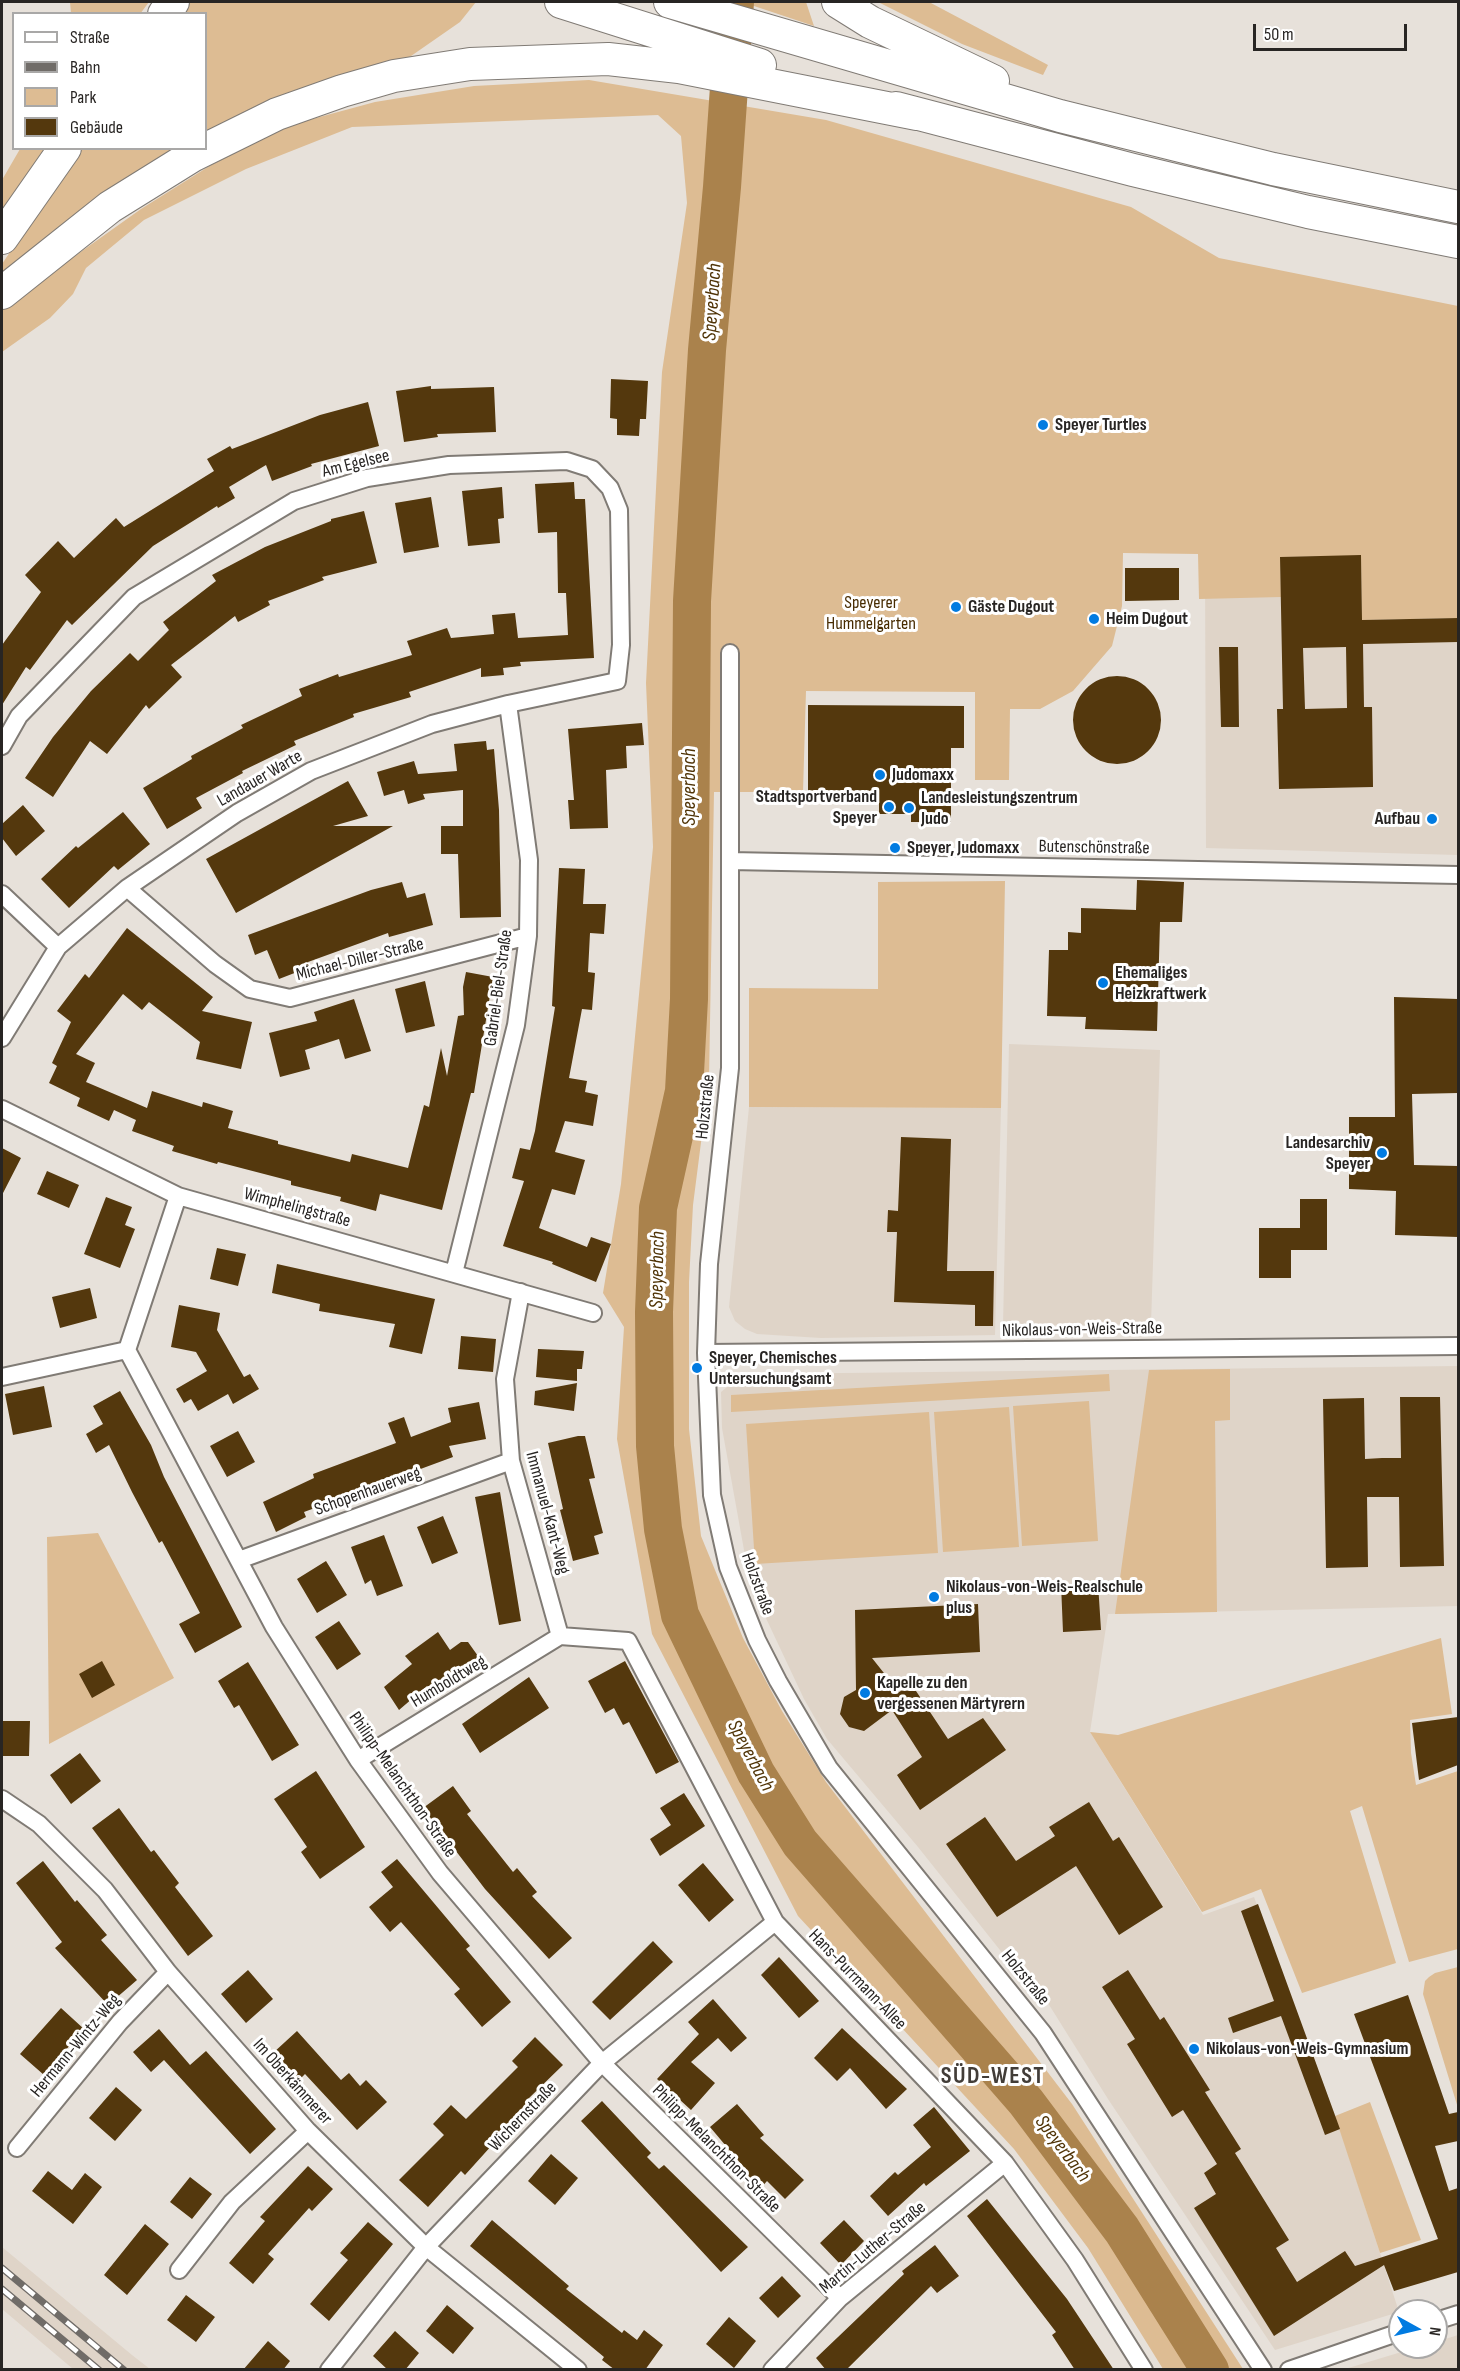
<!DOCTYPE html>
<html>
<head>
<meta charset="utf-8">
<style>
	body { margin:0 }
	#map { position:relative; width:1460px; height:2371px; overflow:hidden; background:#e7e1da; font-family:"Sofia Sans Condensed",sans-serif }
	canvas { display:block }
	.frame { position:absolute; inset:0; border:3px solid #282523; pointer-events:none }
	.legend { position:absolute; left:12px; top:12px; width:195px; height:138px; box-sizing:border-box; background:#fff; border:2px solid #a9a8a7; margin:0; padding:8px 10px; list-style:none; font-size:18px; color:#282523 }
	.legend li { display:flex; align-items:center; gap:12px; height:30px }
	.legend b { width:30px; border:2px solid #a9a8a7 }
	.north { position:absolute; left:1388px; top:2299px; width:60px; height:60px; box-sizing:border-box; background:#fff; border:2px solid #a9a8a7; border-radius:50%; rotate:98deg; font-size:16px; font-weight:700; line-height:24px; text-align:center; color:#282523 }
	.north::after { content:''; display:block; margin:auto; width:21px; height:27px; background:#017be1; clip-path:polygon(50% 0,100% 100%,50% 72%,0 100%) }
	.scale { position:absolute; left:1253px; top:24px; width:154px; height:27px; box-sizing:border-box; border:3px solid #282523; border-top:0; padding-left:8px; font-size:18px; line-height:21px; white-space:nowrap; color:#282523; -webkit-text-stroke:4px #fff; paint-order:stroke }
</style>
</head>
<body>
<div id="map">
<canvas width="1460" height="2371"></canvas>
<div class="frame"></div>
<ul class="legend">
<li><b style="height:8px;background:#fff"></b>Straße</li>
<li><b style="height:8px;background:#706c68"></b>Bahn</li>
<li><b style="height:16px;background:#ddbc93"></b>Park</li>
<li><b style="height:16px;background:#54380d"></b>Gebäude</li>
</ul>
<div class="north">N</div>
<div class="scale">50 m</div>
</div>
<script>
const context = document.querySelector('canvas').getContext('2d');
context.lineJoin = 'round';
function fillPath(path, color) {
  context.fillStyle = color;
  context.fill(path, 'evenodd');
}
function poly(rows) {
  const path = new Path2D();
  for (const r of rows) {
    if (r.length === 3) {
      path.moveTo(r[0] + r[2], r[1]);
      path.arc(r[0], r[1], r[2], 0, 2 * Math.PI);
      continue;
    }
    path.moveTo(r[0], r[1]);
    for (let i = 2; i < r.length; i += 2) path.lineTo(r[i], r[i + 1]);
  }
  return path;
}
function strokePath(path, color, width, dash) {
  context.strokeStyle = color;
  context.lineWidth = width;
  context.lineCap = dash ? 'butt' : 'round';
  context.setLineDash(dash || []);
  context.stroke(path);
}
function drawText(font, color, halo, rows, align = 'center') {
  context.font = font + ' "Sofia Sans Condensed",sans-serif';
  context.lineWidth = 6;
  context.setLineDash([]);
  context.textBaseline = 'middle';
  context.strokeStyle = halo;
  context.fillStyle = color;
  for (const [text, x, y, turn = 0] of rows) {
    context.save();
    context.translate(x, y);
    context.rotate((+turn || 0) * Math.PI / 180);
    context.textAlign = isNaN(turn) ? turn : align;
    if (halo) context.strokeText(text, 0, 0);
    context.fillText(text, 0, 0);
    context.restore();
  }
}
const built = poly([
	[1458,429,1458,855,1206,848,1205,564],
	[1009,1044,1160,1050,1151,1324,1003,1326],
	[749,1107,1001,1108,995,1335,821,1338,757,1334,745,1329,735,1321,729,1307],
	[1458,1366,1458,1606,1108,1614,1090,1732,1203,1915,1254,1897,1340,2129,1399,2312,1275,2350,1108,2099,1036,1984,1030,1975,1023,1979,918,1847,827,1739,804,1699,764,1614,744,1550,722,1428,721,1392,738,1378,756,1374],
	[2,2247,132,2355,150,2369,73,2369,2,2309],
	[1458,2335,1458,2369,1345,2369,1418,2347,1436,2347,1436,2342]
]);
const green = poly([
	[70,2,149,2,140,14,71,13],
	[189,2,476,2,460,22,401,63,206,137,206,14,179,14],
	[742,2,806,2,814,26],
	[878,2,929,2,1048,65,1043,75,962,44],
	[589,80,826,120,1131,207,1219,258,1458,306,1458,618,1362,620,1361,556,1280,557,1281,597,1199,599,1198,554,1123,553,1122,606,1112,646,1073,691,1040,709,1010,709,1009,780,975,780,975,692,806,691,803,792,714,792,709,1080,693,1205,689,1282,689,1429,701,1536,743,1638,782,1711,826,1782,1072,2104,1243,2369,1163,2369,1088,2248,1014,2149,798,1916,652,1634,617,1439,624,1327,603,1293,621,1184,653,847,646,683,662,372,687,203,681,136,658,115,352,127,246,169,144,220,86,268,73,294,50,318,2,352,2,308,141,209,211,165,290,125,375,102,474,86],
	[20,149,47,149,2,215,2,180],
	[79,149,184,149,2,276,2,264],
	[1005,881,1001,1108,749,1107,749,988,878,989,878,882],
	[1230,1369,1230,1420,1215,1421,1217,1612,1115,1614,1149,1370],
	[1109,1374,1110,1391,731,1412,731,1395],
	[1089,1401,1098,1541,1022,1546,1013,1406],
	[1009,1407,1019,1547,943,1552,934,1412],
	[929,1412,938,1553,755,1564,746,1424],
	[98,1533,174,1678,49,1744,47,1537],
	[1441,1638,1452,1714,1410,1720,1411,1753,1416,1785,1458,1771,1458,1949,1409,1962,1362,1806,1350,1811,1396,1963,1302,1993,1261,1889,1202,1912,1090,1732,1118,1735],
	[1458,1967,1458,2108,1423,1994,1425,1981,1429,1977,1435,1973],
	[1370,2102,1421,2240,1380,2253,1335,2116]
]);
const river = poly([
	[735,2,722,187,707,350,692,601,689,999,684,1091,658,1208,654,1312,655,1446,663,1529,680,1615,756,1773,800,1843,1026,2102,1122,2230,1210,2370]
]);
const building = poly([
	[611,379,648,381,646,419,640,419,639,436,617,435,617,419,610,418],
	[431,386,431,389,494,387,496,432,437,434,438,437,404,442,396,391],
	[368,402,379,446,311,464,312,466,272,481,266,465,229,487,235,498,218,508,217,506,153,546,72,625,67,620,30,670,26,667,2,705,2,645,41,592,25,575,58,541,74,558,116,518,124,527,214,471,207,459,230,446,232,449,320,415],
	[574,482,575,499,585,499,594,658,520,662,521,666,503,668,504,675,481,677,481,668,409,692,411,697,353,714,354,717,294,741,296,745,242,771,243,773,196,798,202,808,167,829,143,788,192,759,191,756,243,728,241,725,302,696,299,689,338,674,339,677,412,655,407,641,447,628,451,638,494,634,492,615,515,613,518,638,568,635,566,593,558,593,557,532,538,533,535,484],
	[502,487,504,518,498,519,500,543,468,546,462,491],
	[431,497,439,547,404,553,395,503],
	[364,511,377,563,322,577,324,580,268,601,270,605,238,622,235,616,171,665,182,677,149,709,146,705,107,754,90,741,53,797,25,778,53,737,91,691,130,653,138,661,169,630,163,622,216,581,212,575,265,547,331,521,331,519],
	[1361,555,1362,620,1458,618,1458,642,1363,644,1364,707,1372,707,1373,787,1279,789,1277,709,1283,709,1280,557],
	[1346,647,1347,708,1305,709,1303,648],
	[1125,568,1179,568,1179,600,1125,601],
	[1219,647,1238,647,1239,727,1221,727],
	[1117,720,44],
	[808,705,964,706,964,748,951,748,951,822,911,822,911,814,879,814,879,801,808,801],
	[642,723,644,745,626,746,627,768,606,770,608,828,570,829,568,800,574,800,568,729],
	[486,741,487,750,494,749,499,810,501,917,460,918,458,854,441,854,441,826,463,826,463,790,423,794,425,799,408,804,404,790,384,796,377,772,414,761,418,774,457,771,454,744],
	[348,781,368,816,333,826,393,826,236,913,206,859],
	[23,805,45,831,16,856,2,838,2,824],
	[123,812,150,844,118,870,114,866,69,908,41,879,76,846,78,848],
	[559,868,585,869,583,904,606,904,604,934,590,933,588,972,595,973,592,1010,582,1009,569,1078,587,1081,585,1092,598,1095,593,1126,565,1121,555,1152,585,1160,575,1195,552,1189,539,1228,587,1247,591,1237,611,1244,596,1282,552,1264,553,1262,503,1246,524,1181,512,1178,520,1148,530,1150,535,1131,555,1007,552,1006],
	[1137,880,1184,882,1182,922,1160,922,1157,1031,1085,1029,1086,1017,1047,1016,1049,950,1068,950,1068,932,1081,933,1081,908,1136,910],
	[402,882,407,898,425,893,433,925,389,937,388,933,308,962,310,967,279,979,267,950,255,955,248,935,371,890],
	[127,928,213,997,202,1011,252,1022,241,1069,196,1059,200,1042,149,1002,142,1010,123,994,76,1054,95,1063,86,1082,147,1108,152,1091,202,1107,203,1102,233,1111,228,1128,278,1141,278,1144,350,1162,352,1154,408,1168,424,1105,429,1107,441,1048,447,1076,458,1016,464,1015,463,987,466,972,493,977,474,1093,471,1093,442,1210,380,1194,376,1211,340,1201,341,1197,291,1185,291,1181,218,1162,217,1164,172,1151,174,1146,132,1131,136,1120,114,1110,109,1121,77,1106,80,1098,49,1083,57,1066,52,1063,71,1022,57,1011,85,974,89,978],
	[425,981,435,1026,406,1033,395,989],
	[1394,997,1458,999,1458,1093,1412,1094,1414,1165,1458,1166,1458,1237,1395,1235,1396,1191,1349,1189,1349,1117,1395,1117],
	[354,999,371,1051,345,1059,339,1039,305,1050,310,1069,280,1077,269,1033,317,1021,314,1012],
	[901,1137,951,1139,947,1271,994,1271,993,1326,975,1326,975,1305,894,1302,897,1232,887,1232,888,1210,898,1211],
	[2,1148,21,1158,2,1195],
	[47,1171,79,1185,69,1208,37,1194],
	[106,1197,132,1207,125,1225,135,1229,120,1268,84,1254],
	[1300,1199,1327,1199,1327,1250,1291,1250,1291,1278,1259,1278,1259,1228,1300,1228],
	[217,1248,246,1254,238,1286,210,1279],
	[277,1264,435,1299,422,1354,389,1347,395,1324,319,1311,320,1304,272,1293],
	[90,1288,97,1318,60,1328,52,1297],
	[179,1305,220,1313,217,1330,244,1377,250,1374,259,1389,233,1404,228,1394,198,1411,191,1399,184,1403,176,1389,207,1371,196,1352,171,1347],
	[461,1336,496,1339,493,1372,458,1369],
	[538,1349,584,1351,582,1369,577,1369,577,1381,536,1377],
	[577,1383,574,1411,534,1405,535,1391],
	[44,1386,52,1427,13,1435,5,1394],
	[120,1391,151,1445,164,1477,242,1627,195,1653,179,1624,200,1613,162,1541,159,1543,132,1492,109,1445,96,1453,86,1434,103,1424,93,1406],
	[1400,1397,1440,1397,1444,1566,1400,1567,1399,1497,1367,1497,1368,1567,1326,1568,1323,1399,1364,1398,1365,1459,1382,1458,1401,1458],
	[479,1402,486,1439,449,1446,453,1457,304,1512,306,1517,276,1532,263,1502,314,1478,313,1474,396,1443,388,1423,404,1417,411,1437,451,1422,448,1408],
	[238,1431,255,1462,227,1477,210,1446],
	[578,1436,585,1436,595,1478,589,1479,603,1533,594,1536,599,1554,573,1561,560,1510,563,1509,548,1443],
	[500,1492,521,1621,499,1625,475,1497],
	[443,1516,458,1553,432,1564,417,1527],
	[384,1535,403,1586,377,1596,371,1580,365,1584,351,1547],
	[326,1561,347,1595,317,1613,297,1579],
	[1098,1583,1101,1630,1063,1632,1061,1584],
	[978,1604,980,1652,872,1658,899,1692,912,1685,948,1739,983,1718,1006,1750,920,1810,897,1775,922,1757,892,1710,864,1731,849,1727,840,1714,844,1697,856,1690,855,1610],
	[339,1621,361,1654,337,1670,315,1637],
	[438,1632,450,1650,461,1642,468,1642,483,1663,455,1683,450,1676,430,1690,427,1686,399,1710,384,1687,412,1664,405,1656],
	[102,1661,115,1685,92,1698,79,1674],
	[625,1661,679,1762,656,1774,629,1722,623,1725,614,1708,605,1713,588,1681],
	[248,1662,299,1745,272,1761,239,1705,234,1708,218,1681],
	[529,1677,549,1708,480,1753,462,1724],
	[1458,1717,1458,1765,1419,1780,1412,1723],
	[2,1721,30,1721,29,1756,2,1756],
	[80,1753,101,1781,71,1804,50,1775],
	[316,1771,365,1847,320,1879,301,1852,307,1847,274,1799],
	[453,1786,471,1811,467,1814,513,1872,517,1868,537,1892,532,1896,572,1938,549,1959,485,1889,423,1808],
	[684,1793,705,1826,660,1856,650,1839,671,1825,660,1808],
	[1089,1802,1113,1841,1119,1837,1163,1907,1119,1935,1076,1866,997,1917,946,1844,985,1817,1016,1861,1055,1836,1049,1827],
	[119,1808,151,1852,154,1850,179,1883,175,1887,213,1936,188,1956,92,1828],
	[397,1859,470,1946,466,1949,511,2002,482,2027,454,1994,460,1989,401,1922,390,1932,369,1907,393,1887,381,1872],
	[43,1861,75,1902,77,1900,107,1935,101,1940,137,1980,108,2005,55,1948,62,1942,16,1883],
	[703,1863,734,1900,709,1922,678,1885],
	[1258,1904,1340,2129,1325,2135,1281,2016,1233,2033,1228,2018,1274,2001,1241,1911],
	[653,1941,673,1962,610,2020,592,2002],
	[779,1957,819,2001,799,2018,761,1975],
	[248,1970,273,1999,246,2023,221,1994],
	[1128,1970,1160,2020,1164,2017,1210,2090,1205,2092,1241,2149,1235,2153,1289,2240,1276,2248,1297,2282,1345,2251,1355,2266,1438,2239,1354,2014,1408,1995,1449,2114,1458,2112,1458,2141,1435,2146,1449,2191,1458,2188,1458,2272,1394,2291,1384,2265,1274,2336,1194,2208,1216,2194,1204,2173,1217,2164,1183,2110,1172,2117,1127,2044,1135,2039,1102,1987],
	[713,1999,747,2038,731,2052,718,2038,691,2062,715,2083,691,2110,657,2079,699,2034,688,2022],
	[61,2008,84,2029,44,2075,20,2054],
	[842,2028,907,2089,886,2109,850,2068,837,2081,814,2058],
	[159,2029,190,2065,206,2051,276,2129,250,2154,164,2060,151,2072,133,2052],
	[297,2031,341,2080,349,2073,360,2086,366,2080,387,2102,357,2130,305,2074,298,2081,273,2053],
	[535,2037,563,2065,527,2100,530,2103,491,2142,493,2144,465,2175,461,2171,428,2207,399,2180,444,2135,433,2124,451,2105,466,2119,518,2067,512,2061],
	[116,2087,142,2110,115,2141,89,2118],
	[602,2101,651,2153,647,2157,659,2169,664,2165,748,2247,721,2272,581,2121],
	[737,2104,764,2135,760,2138,804,2180,785,2199,767,2181,760,2189,744,2174,747,2171,710,2127],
	[934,2107,970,2151,926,2186,924,2183,888,2216,870,2196,895,2172,898,2175,931,2147,913,2125],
	[551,2154,578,2178,555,2205,528,2181],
	[308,2166,333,2189,312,2211,309,2208,268,2254,274,2259,253,2284,229,2263,265,2221,260,2217],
	[48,2171,72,2190,85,2173,102,2187,73,2224,32,2191],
	[190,2177,212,2194,192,2219,170,2202],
	[987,2199,1067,2299,1114,2370,1075,2370,1052,2335,1056,2332,967,2216],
	[492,2220,569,2286,566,2289,622,2333,624,2330,637,2340,644,2330,663,2345,645,2370,615,2370,602,2360,604,2357,470,2246],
	[844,2220,864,2241,841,2265,820,2243],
	[368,2222,393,2244,329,2321,310,2304,348,2260,340,2253],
	[145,2224,169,2244,127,2295,104,2275],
	[935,2245,959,2276,937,2293,931,2286,846,2370,826,2370,816,2358,904,2274,902,2271],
	[782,2276,801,2296,778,2318,759,2298],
	[186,2295,215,2317,196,2342,167,2320],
	[447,2305,474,2328,453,2354,426,2331],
	[729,2317,756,2341,734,2368,706,2344],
	[395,2331,419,2353,405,2370,388,2370,373,2356],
	[268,2341,290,2361,283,2370,243,2370]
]);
const street = poly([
	[730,653,730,1068,709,1264,706,1353,712,1495,728,1567,757,1640,778,1681,829,1768,1043,2033,1263,2370],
	[2,746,19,716,134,597,294,501,367,478,449,465,567,461,592,469,610,488,619,510,621,645,617,681,508,704,432,724,311,771,237,813,127,888,58,947,2,1038],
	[730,861,1458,875],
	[127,888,215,964,250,989,290,998,528,936],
	[2,894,58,947],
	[2,1109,178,1196,593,1313],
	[178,1196,127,1350,274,1627,358,1760,440,1873,602,2063,840,2298],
	[454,1273,516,1025,528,936,529,860,508,704],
	[521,1292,505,1379,511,1461,560,1636],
	[706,1353,1458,1346],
	[2,1377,127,1350],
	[239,1560,511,1461],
	[560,1636,628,1641,775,1922,1005,2163,1075,2260,1144,2370],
	[358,1760,560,1636],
	[2,1799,39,1824,105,1890,168,1972,308,2131,426,2247,578,2370],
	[17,2148,120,2022,168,1972],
	[179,2270,232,2202,308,2131],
	[1436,2321,1458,2314],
	[329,2370,426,2247,602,2063,775,1922],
	[772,2370,840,2298,1005,2163],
	[1289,2370,1400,2332]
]);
const highway = poly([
	[561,2,760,65],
	[670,2,1060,116,1273,169,1458,207],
	[838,2,870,22,993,81],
	[164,14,173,2],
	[896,108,1133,170,1308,212,1458,242],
	[2,238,65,148],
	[2,293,110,207,192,156,277,114,342,91,394,76,470,64,608,59,679,67,917,114]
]);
const rail = poly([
	[2,2268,124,2370],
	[2,2289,99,2370]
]);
const markers = [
	[1043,425,6,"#017be1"],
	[956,607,6,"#017be1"],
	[1094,619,6,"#017be1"],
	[880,775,6,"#017be1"],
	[889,807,6,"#017be1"],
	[909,808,6,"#017be1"],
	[1432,819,6,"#017be1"],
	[895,848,6,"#017be1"],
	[1103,983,6,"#017be1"],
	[1382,1153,6,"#017be1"],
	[697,1368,6,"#017be1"],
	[934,1597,6,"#017be1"],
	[865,1693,6,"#017be1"],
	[1194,2049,6,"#017be1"]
];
const poiNames = [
	["Speyer Turtles",1055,425],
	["Gäste Dugout",968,607],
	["Heim Dugout",1106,619],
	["Judomaxx",892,775],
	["Stadtsportverband",877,797,"right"],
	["Speyer",877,818,"right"],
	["Landesleistungszentrum",921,798],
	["Judo",921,819],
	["Aufbau",1420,819,"right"],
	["Speyer, Judomaxx",907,848],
	["Ehemaliges",1115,973],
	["Heizkraftwerk",1115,994],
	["Landesarchiv",1370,1143,"right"],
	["Speyer",1370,1164,"right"],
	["Speyer, Chemisches",709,1358],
	["Untersuchungsamt",709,1379],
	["Nikolaus-von-Weis-Realschule",946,1587],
	["plus",946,1608],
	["Kapelle zu den",877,1683],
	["vergessenen Märtyrern",877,1704],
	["Nikolaus-von-Weis-Gymnasium",1206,2049]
];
const streetNames = [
	["Am Egelsee",356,464,-14],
	["Landauer Warte",260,779,-30],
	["Butenschönstraße",1094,848,1],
	["Michael-Diller-Straße",360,960,-14],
	["Gabriel-Biel-Straße",499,988,-82],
	["Holzstraße",706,1107,-84],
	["Wimphelingstraße",297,1208,15],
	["Nikolaus-von-Weis-Straße",1082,1330,-1],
	["Schopenhauerweg",368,1492,-20],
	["Immanuel-Kant-Weg",547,1513,75],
	["Holzstraße",757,1584,70],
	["Humboldtweg",449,1682,-31],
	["Philipp-Melanchthon-Straße",402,1785,55],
	["Holzstraße",1025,1978,51],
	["Hans-Purrmann-Allee",857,1980,46],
	["Hermann-Wintz-Weg",76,2046,-50],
	["Im Oberkämmerer",292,2082,48],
	["Wichernstraße",523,2117,-46],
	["Philipp-Melanchthon-Straße",716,2149,45],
	["Martin-Luther-Straße",873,2248,-40]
];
const parkNames = [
	["Speyerer",871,603],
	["Hummelgarten",871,624]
];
const waterNames = [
	["Speyerbach",713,302,-86],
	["Speyerbach",690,787,-90],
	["Speyerbach",658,1270,-89],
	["Speyerbach",750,1756,62],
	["Speyerbach",1062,2149,53]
];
const districtNames = [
	["SÜD-WEST",993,2077]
];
fillPath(built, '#dfd4c8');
fillPath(green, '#ddbc93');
strokePath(river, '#aa824c', 38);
fillPath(building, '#54380d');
strokePath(street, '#807b75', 20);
strokePath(highway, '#807b75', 34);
strokePath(street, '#fff', 16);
strokePath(highway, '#fff', 32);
strokePath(rail, '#706c68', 7);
strokePath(rail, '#fff', 4.5, [14]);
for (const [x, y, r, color] of markers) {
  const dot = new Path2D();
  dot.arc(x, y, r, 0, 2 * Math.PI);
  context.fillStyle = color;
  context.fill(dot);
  strokePath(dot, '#fff', 2);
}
drawText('bold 18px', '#282523', '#fff', poiNames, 'left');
drawText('18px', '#282523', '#fff', streetNames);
drawText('18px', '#472b00', '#fff', parkNames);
drawText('italic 20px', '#503407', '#fff', waterNames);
context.letterSpacing = '1.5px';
drawText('bold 24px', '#423d38', '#fff', districtNames);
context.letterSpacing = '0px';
</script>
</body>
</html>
